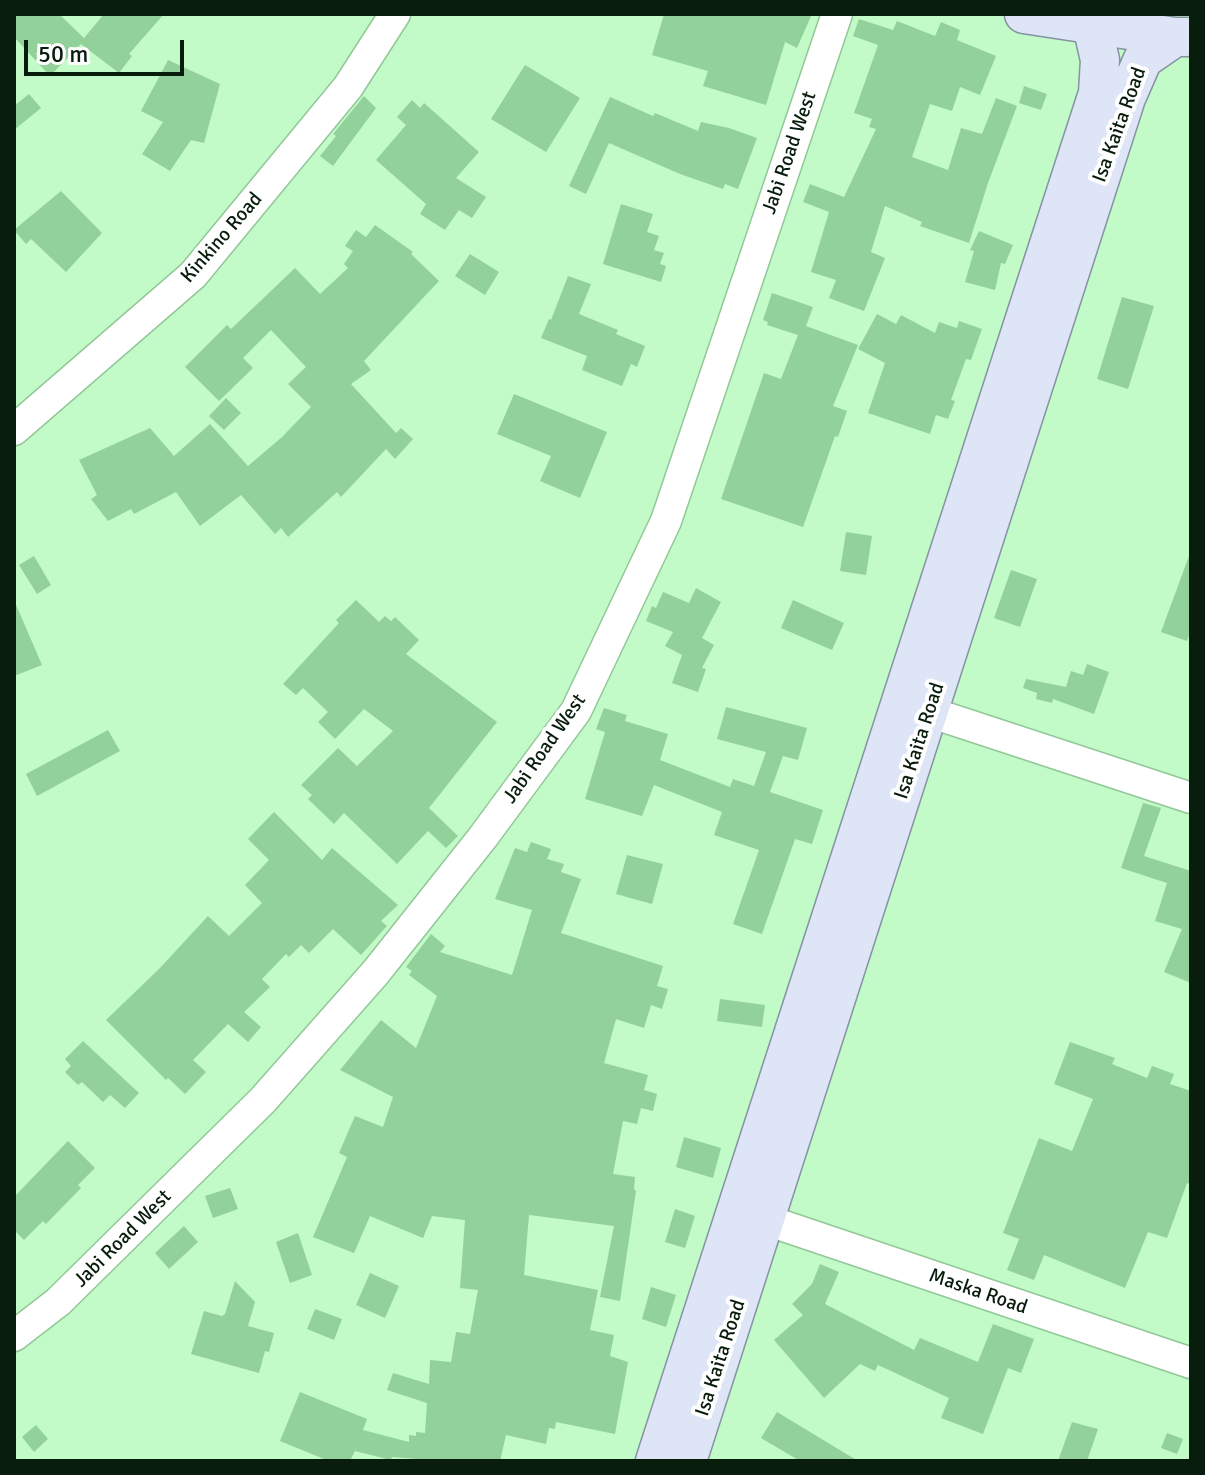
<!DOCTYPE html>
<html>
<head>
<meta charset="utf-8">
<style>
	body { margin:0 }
	#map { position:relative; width:1205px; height:1475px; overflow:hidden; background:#c2fac8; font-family:Signika,sans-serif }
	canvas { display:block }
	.frame { position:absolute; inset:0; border:16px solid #081d0c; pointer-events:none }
	.scale { position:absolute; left:24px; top:40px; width:160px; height:36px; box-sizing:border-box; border:4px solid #081d0c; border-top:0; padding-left:10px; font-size:24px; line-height:28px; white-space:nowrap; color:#081d0c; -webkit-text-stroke:6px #fff; paint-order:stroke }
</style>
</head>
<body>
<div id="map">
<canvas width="1205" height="1475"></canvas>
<div class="frame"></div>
<div class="scale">50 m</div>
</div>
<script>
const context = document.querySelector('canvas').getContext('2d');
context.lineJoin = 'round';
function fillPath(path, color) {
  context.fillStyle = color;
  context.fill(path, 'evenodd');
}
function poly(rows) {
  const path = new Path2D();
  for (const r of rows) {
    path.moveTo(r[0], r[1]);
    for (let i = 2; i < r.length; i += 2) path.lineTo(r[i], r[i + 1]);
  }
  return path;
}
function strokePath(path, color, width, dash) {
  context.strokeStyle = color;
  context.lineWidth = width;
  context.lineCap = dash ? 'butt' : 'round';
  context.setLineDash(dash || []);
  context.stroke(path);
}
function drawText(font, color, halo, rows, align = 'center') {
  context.font = font + ' Signika,sans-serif';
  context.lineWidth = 8;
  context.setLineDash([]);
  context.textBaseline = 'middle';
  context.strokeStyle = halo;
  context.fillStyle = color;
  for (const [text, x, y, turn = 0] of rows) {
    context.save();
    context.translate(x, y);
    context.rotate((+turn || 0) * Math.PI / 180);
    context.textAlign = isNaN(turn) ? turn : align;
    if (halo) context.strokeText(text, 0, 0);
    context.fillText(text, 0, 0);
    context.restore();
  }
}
const building = poly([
	[14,14,59,14,84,38,104,14,164,14,129,54,132,56,119,73,81,44,50,76,14,37],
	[664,14,812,14,797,48,785,42,766,105,703,86,708,71,652,55],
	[859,19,893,30,897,21,935,36,941,22,960,30,957,40,996,56,980,95,960,87,952,111,930,104,912,157,948,170,961,128,982,134,996,98,1017,106,988,183,969,243,920,226,922,222,885,206,871,252,885,258,864,311,829,298,836,280,811,272,829,212,803,202,810,184,844,197,876,129,869,127,872,119,854,113,878,45,853,36],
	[168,60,220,84,204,143,191,140,170,171,142,154,163,122,141,111],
	[525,65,580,98,546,152,491,119],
	[1024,86,1047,94,1041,110,1019,103],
	[29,94,41,108,14,130,14,106],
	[364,96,376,108,333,166,320,156,336,136,333,134],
	[610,97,653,116,655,113,698,131,701,122,729,128,757,138,738,189,725,184,723,189,680,174,609,143,586,194,569,186],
	[412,100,420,108,424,103,479,152,456,178,486,197,472,218,459,210,445,230,420,214,426,204,376,160,406,125,397,117],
	[61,191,102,233,66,272,31,239,26,244,14,230],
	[621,204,653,214,647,232,659,236,654,250,664,253,660,264,666,266,661,282,603,264],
	[375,225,413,252,411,254,439,281,364,361,371,370,351,384,396,433,401,428,413,439,395,459,386,449,341,497,337,492,288,537,281,528,275,534,241,495,200,526,176,492,134,514,131,509,108,521,91,499,97,495,79,460,150,428,174,456,210,424,248,466,282,437,311,407,288,384,306,367,271,330,243,358,253,368,219,401,185,367,227,325,231,329,295,268,320,294,348,268,344,264,353,251,345,246,356,230,366,237],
	[979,231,1013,245,1005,264,1001,263,995,290,965,282,974,251,970,250],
	[470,254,499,272,485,295,455,276],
	[568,276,591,284,579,314,618,330,616,334,645,346,637,367,631,364,622,386,582,370,587,356,541,338,549,319,551,320],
	[772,293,813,307,806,326,858,345,833,406,847,411,838,437,835,436,803,527,721,499,764,373,781,379,798,335,767,325,768,322,763,320],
	[1122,297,1154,306,1128,389,1097,379],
	[877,314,896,324,901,315,935,333,939,322,957,328,959,321,982,329,971,360,966,359,951,400,955,401,948,419,936,415,930,434,868,413,885,363,858,349],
	[514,394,607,432,580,498,540,481,551,456,497,434],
	[226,398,241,413,224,430,209,416],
	[846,532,872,536,866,575,840,571],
	[34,556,51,585,37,594,19,565],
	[1189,556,1191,556,1191,631,1187,641,1161,632],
	[1011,570,1037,579,1020,627,994,618],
	[696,588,721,602,702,638,714,645,702,668,706,669,698,692,672,683,682,655,665,646,673,632,646,621,652,606,656,608,663,592,689,603],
	[14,600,42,665,14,676],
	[356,600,379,622,385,616,391,621,395,617,419,640,406,654,497,722,429,808,458,836,446,848,428,831,397,864,344,813,334,824,308,799,312,795,301,785,338,748,357,766,393,731,364,709,335,739,318,722,328,712,303,688,296,695,283,684,339,623,336,620],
	[793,600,844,623,832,650,781,628],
	[1087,664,1109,672,1094,714,1053,699,1052,703,1036,699,1037,693,1023,688,1026,679,1066,687,1071,671,1083,675],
	[726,707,807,728,798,760,783,756,770,792,823,810,812,844,795,839,762,934,733,924,759,850,714,835,722,812,654,785,642,816,585,799,605,732,596,729,604,708,627,715,625,721,668,734,660,760,730,787,733,779,754,786,766,752,717,739],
	[108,730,120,751,37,796,26,774],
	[1143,803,1161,808,1144,856,1191,871,1191,983,1164,972,1182,929,1155,921,1167,883,1121,868],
	[274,812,322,860,332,848,398,905,381,921,387,926,361,955,333,929,309,953,301,945,289,957,286,954,262,979,270,987,244,1012,261,1027,248,1042,228,1024,193,1060,206,1072,185,1094,168,1078,166,1080,106,1020,160,968,208,916,229,936,262,903,245,885,269,860,248,839],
	[531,842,551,849,547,859,564,864,561,872,581,879,561,933,663,966,657,986,668,989,662,1009,651,1005,644,1028,616,1019,604,1063,648,1075,644,1090,657,1094,653,1111,641,1108,637,1124,623,1121,613,1174,635,1177,634,1189,636,1191,620,1301,600,1297,614,1226,529,1215,524,1275,598,1290,590,1330,614,1335,610,1356,628,1362,615,1434,556,1422,555,1429,549,1428,546,1444,506,1435,500,1461,443,1461,392,1457,391,1460,355,1451,350,1461,329,1461,280,1441,300,1392,367,1419,363,1430,409,1442,409,1435,416,1436,416,1432,425,1433,427,1403,387,1390,393,1373,429,1384,430,1360,451,1362,456,1332,470,1334,478,1290,460,1288,465,1220,432,1216,423,1238,370,1216,354,1253,313,1237,347,1157,339,1153,355,1116,383,1127,393,1097,340,1070,381,1020,416,1048,437,996,409,975,412,971,406,967,431,934,445,946,440,952,512,975,532,910,495,899,515,848,527,852],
	[627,855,663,864,652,904,616,894],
	[720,999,765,1005,762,1027,717,1021],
	[83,1041,139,1093,125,1108,110,1095,103,1102,82,1082,78,1085,65,1072,71,1066,65,1059],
	[1070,1042,1115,1058,1112,1064,1147,1078,1152,1066,1174,1074,1170,1084,1191,1091,1191,1185,1187,1183,1167,1238,1148,1232,1125,1288,1044,1255,1034,1280,1007,1270,1019,1239,1003,1233,1039,1138,1072,1151,1093,1099,1054,1084],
	[684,1137,721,1148,713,1178,676,1167],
	[68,1141,95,1168,78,1185,81,1188,46,1224,43,1221,24,1240,14,1230,14,1197],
	[230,1188,238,1209,213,1218,205,1196],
	[675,1209,695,1216,685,1248,665,1242],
	[184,1226,198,1242,169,1269,155,1253],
	[298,1233,312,1275,290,1283,276,1242],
	[820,1264,839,1272,825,1304,914,1350,920,1338,978,1362,993,1324,1034,1339,1021,1373,1008,1368,983,1434,941,1418,949,1398,878,1365,875,1371,860,1364,824,1398,774,1340,803,1315,792,1304,812,1284],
	[370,1273,399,1286,385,1318,356,1305],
	[235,1281,255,1302,248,1326,274,1333,269,1352,265,1351,259,1373,191,1354,204,1311,222,1316,225,1314],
	[651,1287,676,1295,666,1327,642,1319],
	[315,1309,342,1319,334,1340,307,1329],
	[777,1412,858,1461,800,1461,761,1438],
	[1072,1422,1098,1429,1087,1461,1058,1461],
	[36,1425,48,1439,34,1452,22,1437],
	[1167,1433,1183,1439,1177,1454,1161,1448]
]);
const minor = poly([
	[14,430,193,275,348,87,395,14],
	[929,712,1191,798],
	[766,1220,1191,1363],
	[14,1336,58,1302,263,1100,376,972,483,837,576,711,666,521,837,14]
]);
const major = poly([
	[1024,14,1175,37,1187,37],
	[655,1461,1098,93,1100,60,1092,25],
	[687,1461,1126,98,1143,59,1175,37]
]);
const streetNames = [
	["Isa Kaita Road",1120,125,-70],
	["Jabi Road West",790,153,-71],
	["Kinkino Road",222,238,-49],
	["Isa Kaita Road",920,741,-72],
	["Jabi Road West",545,749,-55],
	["Jabi Road West",123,1239,-45],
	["Maska Road",978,1292,19],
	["Isa Kaita Road",721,1358,-72]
];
fillPath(building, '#93d19a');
strokePath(minor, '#92c898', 33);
strokePath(major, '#8494a1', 41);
strokePath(minor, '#fff', 30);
strokePath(major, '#dde5f7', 38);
drawText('20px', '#081d0c', '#fff', streetNames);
</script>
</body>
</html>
